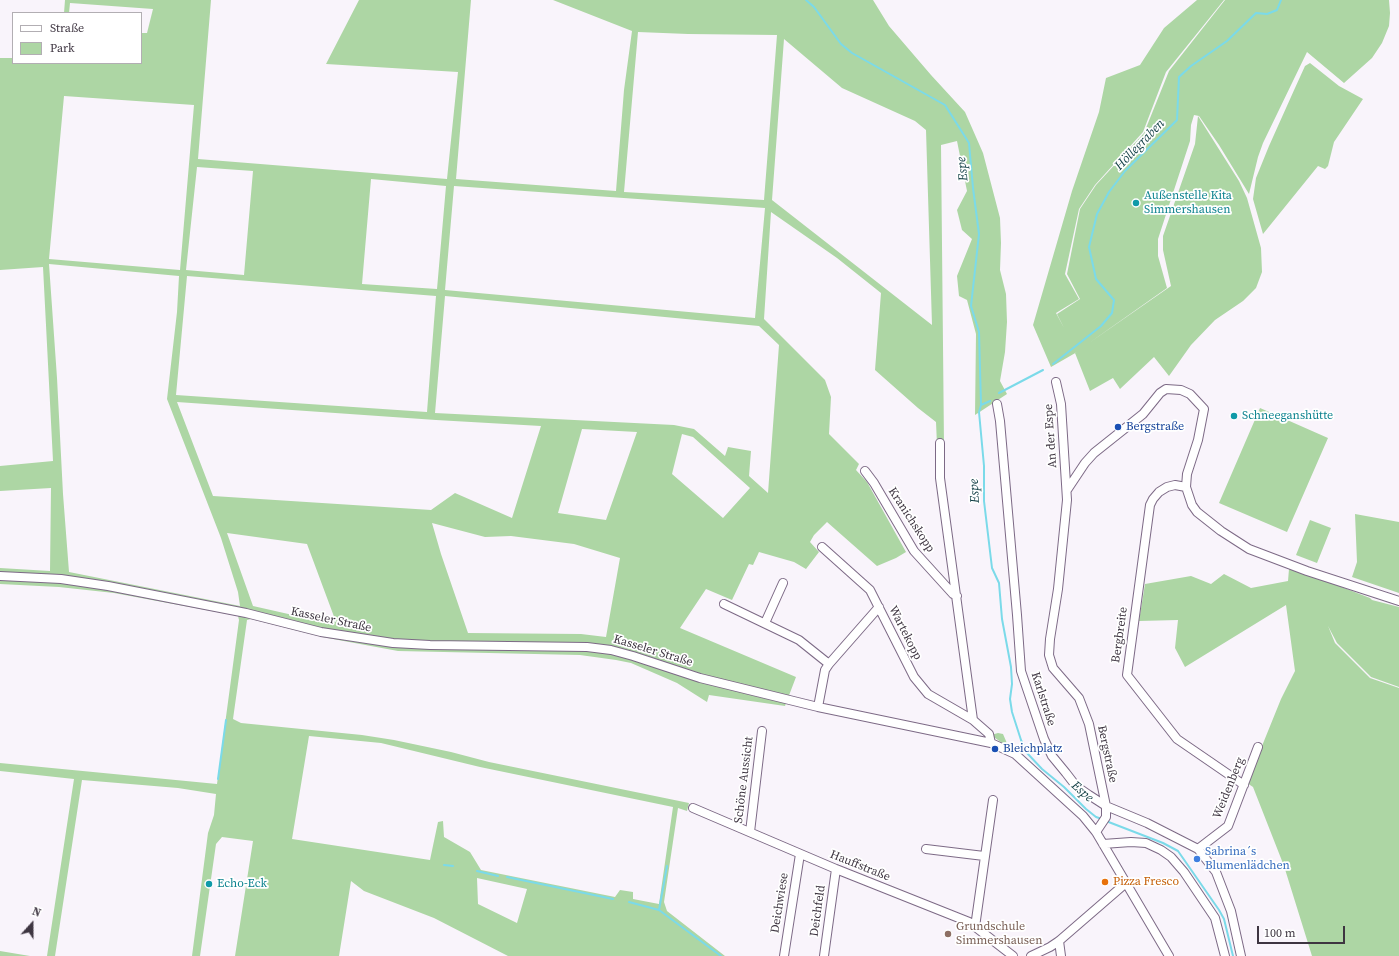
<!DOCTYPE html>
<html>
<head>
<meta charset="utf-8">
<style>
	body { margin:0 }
	#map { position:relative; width:1399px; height:956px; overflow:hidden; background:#f9f4fb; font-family:"Source Serif 4",serif }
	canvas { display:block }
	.legend { position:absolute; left:12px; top:12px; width:130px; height:52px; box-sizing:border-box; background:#fff; border:1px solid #b2aeb3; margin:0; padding:5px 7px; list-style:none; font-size:12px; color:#3e3541 }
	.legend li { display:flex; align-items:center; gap:8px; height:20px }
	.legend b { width:20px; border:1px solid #b2aeb3 }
	.north { position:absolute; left:12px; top:904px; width:40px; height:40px; -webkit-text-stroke:3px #fff; paint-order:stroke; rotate:21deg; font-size:11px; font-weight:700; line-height:16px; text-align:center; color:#3e3541 }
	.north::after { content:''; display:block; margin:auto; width:14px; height:18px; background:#3e3541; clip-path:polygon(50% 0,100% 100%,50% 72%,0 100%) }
	.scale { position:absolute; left:1257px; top:926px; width:88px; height:18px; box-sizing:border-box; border:2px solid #3e3541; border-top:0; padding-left:5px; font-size:12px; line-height:14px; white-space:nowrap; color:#3e3541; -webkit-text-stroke:3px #fff; paint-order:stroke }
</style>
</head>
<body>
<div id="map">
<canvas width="1399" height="956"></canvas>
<ul class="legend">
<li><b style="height:5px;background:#fff"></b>Straße</li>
<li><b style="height:11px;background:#add6a4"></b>Park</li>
</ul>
<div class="north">N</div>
<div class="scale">100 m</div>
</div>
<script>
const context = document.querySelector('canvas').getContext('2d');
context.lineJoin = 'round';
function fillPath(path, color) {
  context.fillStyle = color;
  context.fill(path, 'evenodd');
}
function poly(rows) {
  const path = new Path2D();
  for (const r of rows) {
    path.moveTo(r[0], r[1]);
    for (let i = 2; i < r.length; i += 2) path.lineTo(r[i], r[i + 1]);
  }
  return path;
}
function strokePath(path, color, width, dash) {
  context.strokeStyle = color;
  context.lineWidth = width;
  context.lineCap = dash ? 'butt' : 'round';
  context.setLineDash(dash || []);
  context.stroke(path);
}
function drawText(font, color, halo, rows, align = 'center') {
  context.font = font + ' "Source Serif 4",serif';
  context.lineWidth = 3.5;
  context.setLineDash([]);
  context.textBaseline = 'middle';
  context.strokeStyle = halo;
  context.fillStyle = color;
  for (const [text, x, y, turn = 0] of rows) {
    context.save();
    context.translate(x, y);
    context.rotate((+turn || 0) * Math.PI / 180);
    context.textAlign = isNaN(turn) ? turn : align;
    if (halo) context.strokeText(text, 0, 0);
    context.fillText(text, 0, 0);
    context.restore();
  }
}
const green = poly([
	[65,0,211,0,198,159,447,179,458,72,326,64,359,0,471,0,456,179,616,191,624,90,632,31,553,0,873,0,889,26,931,75,965,112,983,153,1000,218,1001,243,1000,270,1006,294,1007,322,1005,352,1000,381,1007,394,975,415,976,334,967,300,959,296,957,276,972,239,962,230,957,210,967,191,957,141,941,145,944,445,937,445,936,422,918,408,875,370,881,293,837,258,771,212,764,319,825,380,831,397,829,434,859,464,856,470,867,482,906,552,896,558,877,566,827,522,814,535,810,542,819,552,806,569,794,562,759,552,753,565,749,564,732,600,706,589,680,628,796,677,785,706,709,695,707,702,677,683,631,663,616,660,580,655,398,651,322,637,251,619,247,620,233,719,241,723,362,735,394,740,451,752,489,762,689,803,687,811,678,808,664,902,667,911,725,956,508,956,434,918,364,891,351,881,339,956,235,956,253,841,222,837,216,844,200,956,192,956,208,833,214,815,216,794,178,788,82,780,55,956,47,956,74,779,0,771,0,763,217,784,239,620,238,616,114,593,59,587,0,584,0,568,50,571,51,488,0,491,0,466,53,461,43,267,0,270,0,58,13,58,13,63,141,63,141,33,147,33,153,9,70,3,69,13,64,13],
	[638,32,688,34,777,35,764,200,624,192],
	[784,39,842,88,915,121,926,130,932,325,772,200],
	[64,96,194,105,180,270,49,259],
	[197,167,253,171,244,275,186,270],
	[371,179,446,186,437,289,362,284],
	[454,186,765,208,755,318,445,290],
	[49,264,179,276,177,312,167,399,221,538,238,592,240,606,69,572,63,494,57,378],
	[187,276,436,296,427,412,176,395],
	[445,296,759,326,779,345,768,493,749,476,751,451,728,447,725,456,694,429,674,425,435,413],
	[177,402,436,420,541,426,512,518,455,493,431,510,213,496],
	[582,429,637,432,606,520,558,513],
	[682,434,693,437,750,488,723,518,672,474],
	[432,523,485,537,511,536,574,544,620,558,606,637,581,634,468,633,441,554],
	[227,533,307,544,336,622,306,618,253,606],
	[309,736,381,743,480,767,673,807,659,904,633,899,633,892,620,890,615,897,481,870,470,852,444,837,443,821,438,822,430,860,292,839],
	[477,878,527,889,517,923,478,904],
	[1197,0,1224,0,1166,72,1143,132,1095,185,1079,209,1065,274,1079,299,1056,313,1064,328,1057,314,1080,299,1067,274,1080,209,1096,185,1144,133,1169,71,1225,0,1389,0,1390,13,1389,26,1382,43,1372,58,1344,83,1307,52,1263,143,1258,157,1249,194,1219,145,1199,116,1194,115,1191,125,1190,141,1158,239,1158,256,1167,288,1089,343,1171,286,1163,250,1163,236,1195,144,1198,116,1239,181,1247,198,1261,248,1262,272,1256,288,1243,301,1215,320,1191,345,1169,376,1154,357,1120,389,1113,378,1090,391,1075,353,1077,352,1051,367,1033,325,1072,191,1099,112,1106,78,1140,65,1164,28],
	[1310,63,1339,86,1363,99,1334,142,1328,166,1325,169,1318,166,1263,234,1253,199,1256,178,1269,146,1295,88,1305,66],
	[1260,408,1328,438,1287,532,1219,503],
	[1355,514,1399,522,1399,593,1352,577,1357,562],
	[1310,520,1331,528,1317,563,1296,555],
	[1289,569,1339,586,1370,598,1372,600,1399,607,1399,687,1371,677,1337,643,1328,626,1335,643,1370,678,1399,688,1399,956,1312,956,1284,866,1253,787,1247,783,1281,699,1295,671,1286,605,1185,667,1175,648,1178,620,1139,621,1145,584,1191,576,1211,584,1224,574,1251,588,1288,581],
	[998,733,1003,734,1009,748,991,735],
	[0,951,30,956,0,956]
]);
const stream = poly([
	[806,0,814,7,841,44,852,53,945,105,969,143,973,188,979,234,971,306,979,332,981,405,979,412,984,466,984,501,992,568,999,583,1002,619,1011,667,1012,684,1010,699,1012,712,1021,740,1027,753,1042,769,1064,787,1086,809,1096,817,1102,819],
	[1053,364,1101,326,1112,313,1114,300,1096,279,1089,247,1097,214,1109,192,1125,171,1177,120,1179,77,1191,66,1227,41,1256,13,1267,14,1277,10,1281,0],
	[999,393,1043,370],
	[981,405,990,401],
	[218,779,226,720],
	[1106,821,1163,843,1178,851,1219,910,1224,919,1233,956],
	[444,865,453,866],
	[477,871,498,876],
	[507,877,613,899],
	[629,902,659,910,721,956],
	[659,910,667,866]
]);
const minor = poly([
	[1056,382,1061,404,1067,500,1058,589,1050,639,1049,655,1053,668,1079,698,1089,724,1106,806,1106,817,1096,832],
	[997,404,1000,421,1017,615,1021,671,1044,739,1052,756,1066,773,1076,786,1089,795,1106,806,1147,823,1198,849,1216,872,1231,911,1241,956],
	[940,443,940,478,973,720],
	[865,471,874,483,914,551,953,594,957,596],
	[1186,487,1175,485,1167,487,1159,492,1153,499,1150,505,1127,675,1177,739,1244,785],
	[1067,490,1085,463,1094,453,1143,414,1160,393,1166,389,1181,390,1190,394,1204,409,1198,440,1187,474,1186,487,1192,505,1197,512,1221,531,1249,549,1307,571,1399,601],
	[822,547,870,590,914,677,928,694,973,720,989,734,991,743],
	[0,576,61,579,108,586,246,613,321,632,393,643,430,645,587,647,611,650,633,656,700,678,818,707,991,743,1015,754,1083,816,1096,832,1169,956],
	[724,604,799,640,829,664],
	[765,623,783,583],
	[818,707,825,670,829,664,879,607],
	[693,808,836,869,969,922,1013,956],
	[750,832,762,731],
	[1103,844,1131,842,1146,843,1161,850,1171,857,1184,872,1215,918,1225,956],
	[926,849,984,856],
	[1198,849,1228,826,1258,747],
	[975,927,993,800],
	[1059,941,1061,956],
	[784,956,800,854],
	[824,956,836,869],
	[1031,956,1050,947,1059,941,1126,883]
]);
const markers = [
	[1136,203,4,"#0f9aa8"],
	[1234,416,4,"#0f9aa8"],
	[1118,427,4,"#1a4fb4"],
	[995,749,4,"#1a4fb4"],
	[1197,859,4,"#3f7fe0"],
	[1105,882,4,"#e8710a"],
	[209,884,4,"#0f9aa8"],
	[948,934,4,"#8d6e63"]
];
const cultureNames = [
	["Außenstelle Kita",1144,196],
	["Simmershausen",1144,210],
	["Schneeganshütte",1242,416],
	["Echo-Eck",217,884]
];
const transitNames = [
	["Bergstraße",1126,427],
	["Bleichplatz",1003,749]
];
const streetNames = [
	["An der Espe",1051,436,-94],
	["Kranichskopp",911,520,57],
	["Kasseler Straße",331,620,12],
	["Wartekopp",905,633,63],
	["Bergbreite",1120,635,-82],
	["Kasseler Straße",653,651,17],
	["Karlstraße",1043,699,72],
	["Bergstraße",1107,754,78],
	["Schöne Aussicht",744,780,-83],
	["Weidenberg",1229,788,-68],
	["Hauffstraße",860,866,22],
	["Deichwiese",780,903,-81],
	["Deichfeld",818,911,-82]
];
const shopNames = [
	["Sabrina´s",1205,852],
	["Blumenlädchen",1205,866]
];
const foodNames = [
	["Pizza Fresco",1113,882]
];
const educationNames = [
	["Grundschule",956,927],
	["Simmershausen",956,941]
];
const waterNames = [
	["Höllegraben",1140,145,-46],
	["Espe",963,169,-96],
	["Espe",975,491,-93],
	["Espe",1082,792,41]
];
fillPath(green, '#add6a4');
strokePath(stream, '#7bdae9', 2);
strokePath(minor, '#7d6a86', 10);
strokePath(minor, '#fff', 8);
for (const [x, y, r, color] of markers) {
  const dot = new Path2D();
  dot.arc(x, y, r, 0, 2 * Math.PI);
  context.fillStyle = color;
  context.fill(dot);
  strokePath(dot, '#fff', 1.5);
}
drawText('12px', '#0d838f', '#fff', cultureNames, 'left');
drawText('12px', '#164399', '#fff', transitNames, 'left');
drawText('12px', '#3e3541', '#fff', streetNames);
drawText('12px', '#366cbe', '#fff', shopNames, 'left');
drawText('12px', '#c56008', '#fff', foodNames, 'left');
drawText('12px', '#785e54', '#fff', educationNames, 'left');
drawText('italic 13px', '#123f45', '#fff', waterNames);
</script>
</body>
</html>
